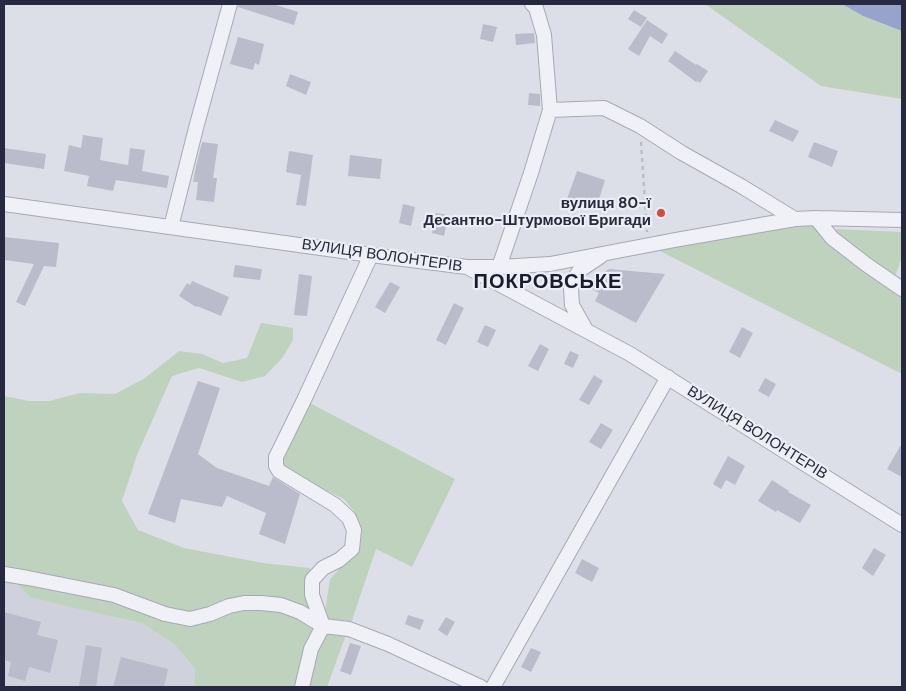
<!DOCTYPE html>
<html>
<head>
<meta charset="utf-8">
<style>
	body { margin:0 }
	#map { position:relative; width:906px; height:691px; overflow:hidden; background:#dddfe8; font-family:"DM Sans",sans-serif }
	canvas { display:block }
	.frame { position:absolute; inset:0; border:5px solid #26293f; pointer-events:none }
</style>
</head>
<body>
<div id="map">
<canvas width="906" height="691"></canvas>
<div class="frame"></div>
</div>
<script>
const context = document.querySelector('canvas').getContext('2d');
context.lineJoin = 'round';
function fillPath(path, color) {
  context.fillStyle = color;
  context.fill(path, 'evenodd');
}
function poly(rows) {
  const path = new Path2D();
  for (const r of rows) {
    path.moveTo(r[0], r[1]);
    for (let i = 2; i < r.length; i += 2) path.lineTo(r[i], r[i + 1]);
  }
  return path;
}
function strokePath(path, color, width, dash) {
  context.strokeStyle = color;
  context.lineWidth = width;
  context.lineCap = dash ? 'butt' : 'round';
  context.setLineDash(dash || []);
  context.stroke(path);
}
function drawText(font, color, halo, rows, align = 'center') {
  context.font = font + ' "DM Sans",sans-serif';
  context.lineWidth = 4.5;
  context.setLineDash([]);
  context.textBaseline = 'middle';
  context.strokeStyle = halo;
  context.fillStyle = color;
  for (const [text, x, y, turn = 0] of rows) {
    context.save();
    context.translate(x, y);
    context.rotate((+turn || 0) * Math.PI / 180);
    context.textAlign = isNaN(turn) ? turn : align;
    if (halo) context.strokeText(text, 0, 0);
    context.fillText(text, 0, 0);
    context.restore();
  }
}
const built = poly([
	[4,583,18,585,31,597,74,608,142,623,175,645,195,669,194,687,4,687]
]);
const green = poly([
	[705,4,842,4,863,16,902,31,902,99,821,86],
	[816,218,832,238,837,229,902,232,902,256,893,283,902,289,902,374,648,245],
	[261,323,293,328,293,340,283,357,265,376,242,382,199,368,172,376,137,455,122,501,138,530,184,548,263,563,310,568,309,595,316,627,298,687,194,687,195,669,175,645,142,623,74,608,30,597,18,585,4,583,4,396,29,401,49,401,80,393,115,394,145,378,179,351,202,354,223,363,247,358],
	[304,400,455,479,412,567,376,549,349,629,323,626,330,579,353,554,362,534,354,511,344,499,276,466],
	[325,629,347,632,327,687,306,687,314,650]
]);
const water = poly([
	[842,4,902,4,902,31,863,16]
]);
const building = poly([
	[239,4,273,4,298,12,294,25,238,7],
	[634,10,647,18,641,27,628,19],
	[647,20,668,34,662,44,650,36,639,56,628,49],
	[483,24,497,27,493,42,480,39],
	[534,33,535,43,516,45,515,34],
	[238,37,264,44,259,65,255,63,253,70,230,64],
	[675,51,696,65,697,64,708,71,700,83,697,81,696,82,668,61],
	[290,74,311,82,306,95,286,86],
	[529,93,540,94,540,106,528,105],
	[775,120,799,131,793,142,769,131],
	[83,135,103,138,100,160,128,165,130,148,145,150,142,171,169,176,167,188,116,180,113,191,87,186,89,176,64,171,69,145,81,148],
	[202,142,218,144,213,178,217,178,214,202,196,200,198,182,193,182,196,166],
	[814,142,838,151,832,167,808,157],
	[4,148,46,154,44,169,4,163],
	[289,151,313,155,306,206,296,205,301,175,286,172],
	[350,155,382,159,380,179,348,176],
	[577,171,605,180,596,209,567,199],
	[403,204,415,207,411,226,399,223],
	[436,213,448,215,444,236,432,233],
	[4,237,59,243,56,267,44,266,25,306,16,302,34,264,4,260],
	[235,265,262,269,260,280,233,277],
	[609,269,665,274,636,323,595,301,599,293,592,289,591,280],
	[299,274,312,276,307,316,294,315],
	[192,281,229,297,221,316,197,306,196,307,179,296,187,283,190,285],
	[390,282,400,287,385,313,375,307],
	[454,303,464,308,446,345,436,340],
	[485,325,496,330,488,347,477,342],
	[742,327,753,333,740,358,729,352],
	[540,344,549,349,538,371,528,366],
	[570,351,579,355,573,368,564,364],
	[594,375,603,381,589,405,579,400],
	[765,378,776,384,769,397,758,391],
	[198,381,220,388,198,454,217,468,269,486,273,477,300,494,285,544,259,534,266,513,227,496,222,507,181,499,175,523,148,514],
	[601,423,613,430,601,449,589,442],
	[902,443,902,477,887,469],
	[728,456,745,466,735,485,726,480,721,489,713,484],
	[772,480,789,491,788,492,811,505,800,523,777,510,776,512,758,501],
	[874,548,886,555,873,576,862,568],
	[582,559,599,568,592,582,575,573],
	[4,612,41,622,37,635,58,640,50,673,29,667,25,681,8,676,11,662,4,660],
	[408,615,424,620,420,630,405,624],
	[446,617,455,622,447,636,438,630],
	[350,643,361,646,351,675,340,671],
	[86,645,102,648,96,687,79,686],
	[531,648,541,652,531,672,521,667],
	[121,657,168,669,164,687,113,687]
]);
const path = poly([
	[641,142,647,232]
]);
const minor = poly([
	[550,110,604,108,640,126,682,153,741,186,795,219],
	[4,204,371,255,467,267,630,354,902,525],
	[816,218,832,238,867,265,902,289],
	[171,227,196,128,230,4],
	[471,267,499,267,550,264,675,240,795,219,816,218,902,220],
	[499,267,531,173,550,110,544,35,536,8,532,4],
	[586,330,572,305,571,288,573,280,580,270,601,256],
	[4,574,28,578,114,595,165,614,190,619,210,614,229,606,244,603,261,603,281,605,300,612,323,626,349,629,388,644,481,687],
	[302,687,311,649,323,626,312,595,312,580,323,568,339,560,352,549,354,530,349,518,335,505,279,471,276,466,276,457,304,400,371,255],
	[493,687,668,377]
]);
const markers = [
	[661,213,5,"#d34b3c"]
];
const poiNames = [
	["вулиця 80-ї",651,204],
	["Десантно-Штурмової Бригади",651,221]
];
const streetNames = [
	["ВУЛИЦЯ ВОЛОНТЕРІВ",382,256,8],
	["ВУЛИЦЯ ВОЛОНТЕРІВ",757,433,32]
];
const districtNames = [
	["ПОКРОВСЬКЕ",548,283]
];
fillPath(built, '#cfd1dd');
fillPath(green, '#bed2be');
fillPath(water, '#97a3ca');
fillPath(building, '#babccb');
strokePath(minor, '#a6a8b5', 16);
strokePath(path, '#bbbdc6', 2.5, [4, 4]);
strokePath(minor, '#f0f1f6', 14);
for (const [x, y, r, color] of markers) {
  const dot = new Path2D();
  dot.arc(x, y, r, 0, 2 * Math.PI);
  context.fillStyle = color;
  context.fill(dot);
  strokePath(dot, '#edeef5', 2);
}
drawText('bold 15px', '#26293f', '#edeef5', poiNames, 'right');
drawText('15px', '#26293f', '#edeef5', streetNames);
context.letterSpacing = '1px';
drawText('bold 20px', '#191b2f', '#edeef5', districtNames);
context.letterSpacing = '0px';
</script>
</body>
</html>
